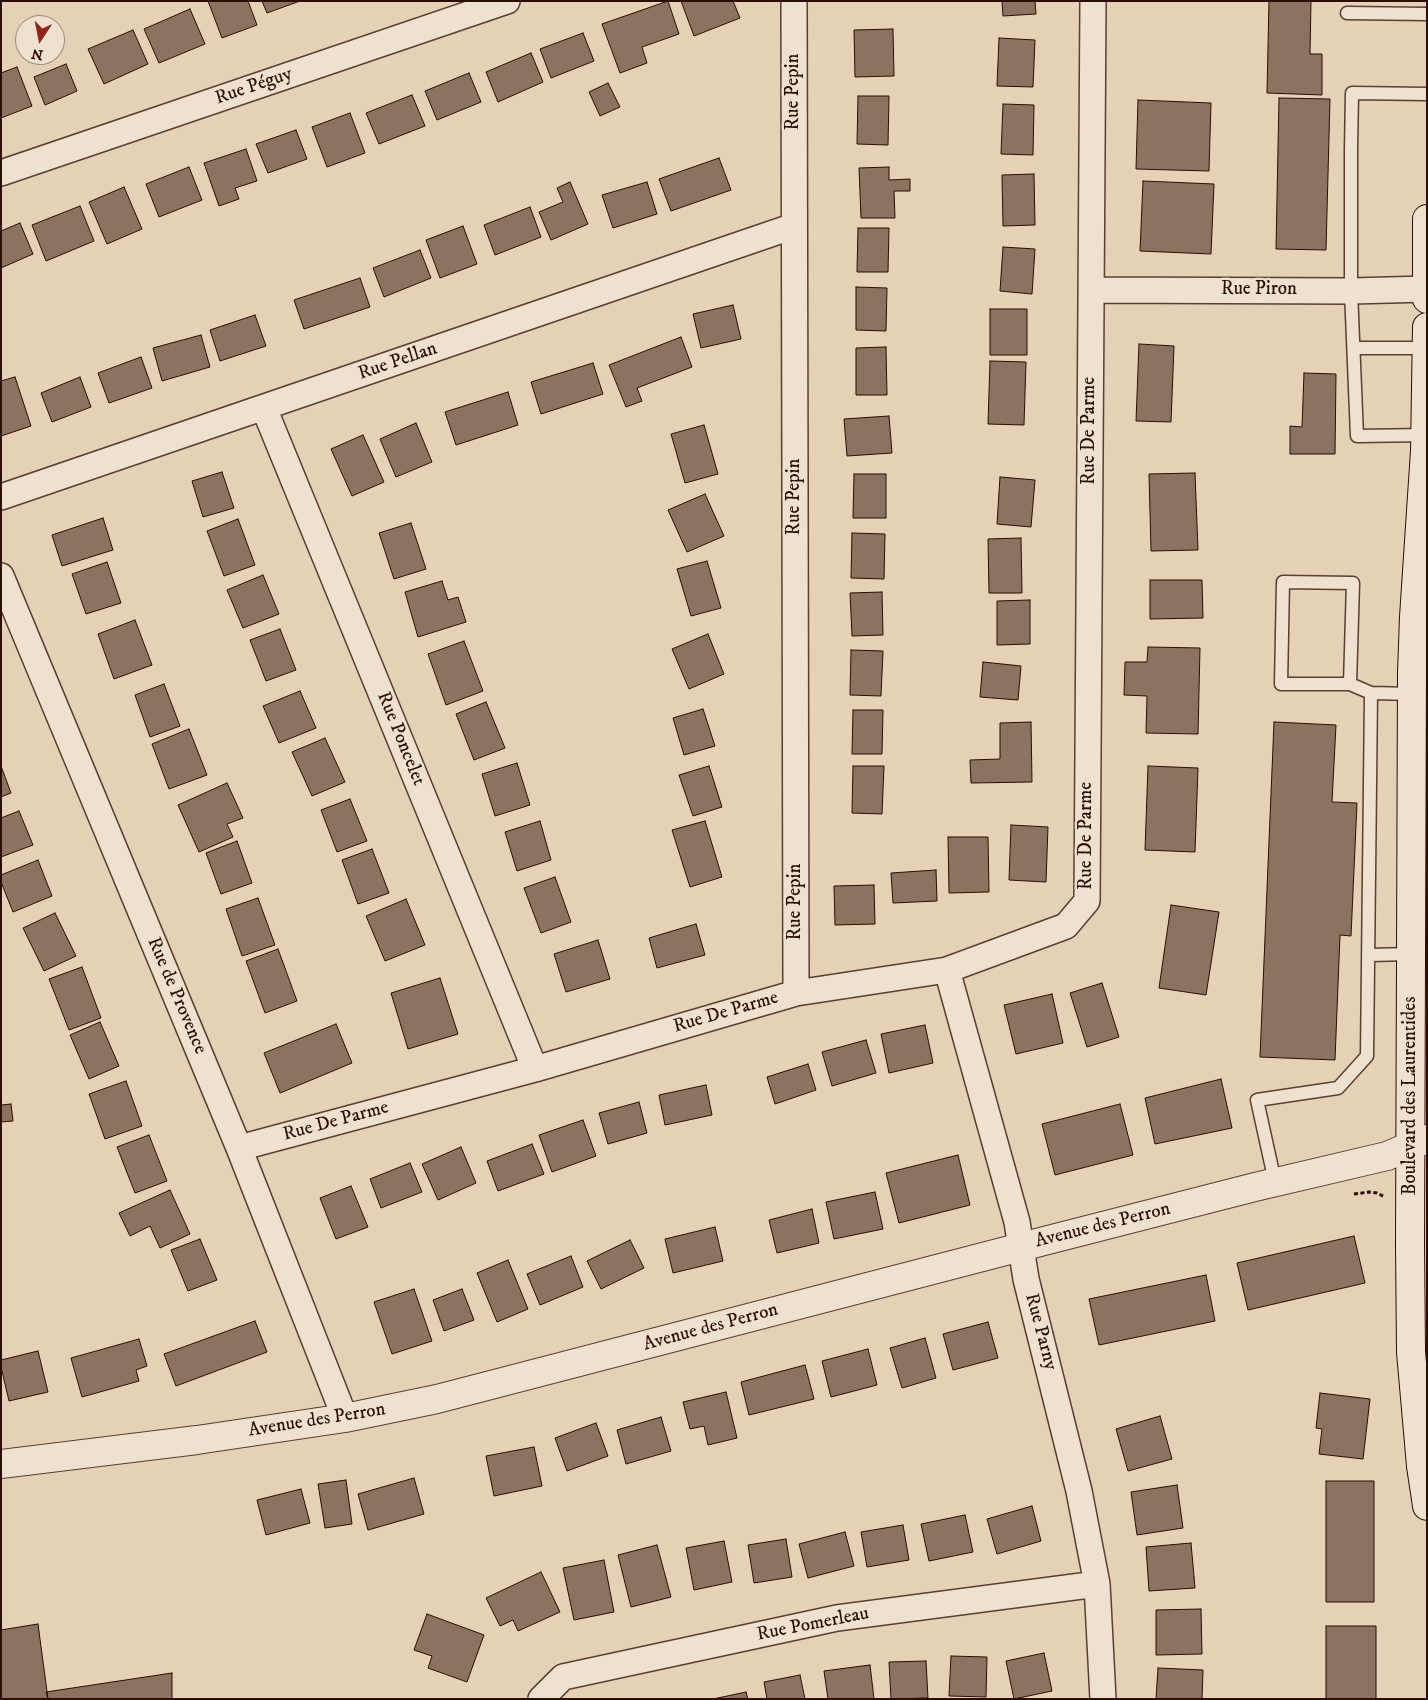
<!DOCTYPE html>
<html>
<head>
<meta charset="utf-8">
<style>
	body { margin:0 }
	#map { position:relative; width:1428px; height:1700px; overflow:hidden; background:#e5d1b6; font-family:"IM FELL DW Pica",serif }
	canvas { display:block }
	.frame { position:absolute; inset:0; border:2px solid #2b0d01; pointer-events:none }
	.north { position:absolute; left:15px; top:15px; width:50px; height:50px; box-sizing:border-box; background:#eee1d0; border:1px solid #a08c7d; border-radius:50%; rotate:191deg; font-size:14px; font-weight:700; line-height:20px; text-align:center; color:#2b0d01 }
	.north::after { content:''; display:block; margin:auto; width:18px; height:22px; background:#8f2418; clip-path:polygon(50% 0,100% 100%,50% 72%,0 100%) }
</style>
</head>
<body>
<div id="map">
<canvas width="1428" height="1700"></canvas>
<div class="frame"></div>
<div class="north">N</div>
</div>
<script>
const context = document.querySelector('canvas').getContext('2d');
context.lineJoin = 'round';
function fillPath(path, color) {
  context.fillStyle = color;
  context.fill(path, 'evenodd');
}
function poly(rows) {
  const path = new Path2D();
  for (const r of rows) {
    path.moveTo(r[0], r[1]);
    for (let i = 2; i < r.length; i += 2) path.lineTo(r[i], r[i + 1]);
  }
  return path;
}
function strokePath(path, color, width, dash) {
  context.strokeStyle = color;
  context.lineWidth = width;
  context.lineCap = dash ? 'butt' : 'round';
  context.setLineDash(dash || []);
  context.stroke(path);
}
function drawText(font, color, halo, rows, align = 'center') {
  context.font = font + ' "IM FELL DW Pica",serif';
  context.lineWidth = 4.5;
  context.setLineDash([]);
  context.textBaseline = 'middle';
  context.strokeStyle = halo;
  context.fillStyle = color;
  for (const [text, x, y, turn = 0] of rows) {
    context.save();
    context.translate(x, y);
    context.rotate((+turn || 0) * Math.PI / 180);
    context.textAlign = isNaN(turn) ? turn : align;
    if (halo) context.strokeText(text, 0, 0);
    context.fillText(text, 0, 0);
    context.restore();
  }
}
const building = poly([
	[208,1,248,1,257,25,222,38,208,1],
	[262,1,300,1,267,13,262,1],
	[668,1,679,34,642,47,647,63,620,73,602,24,668,1],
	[681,1,733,1,740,18,694,36,681,1],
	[1002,1,1035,1,1036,14,1003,16,1002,1],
	[1269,1,1311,1,1310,54,1322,54,1322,95,1267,93,1269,1],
	[190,9,205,44,159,63,144,29,190,9],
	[893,29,894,76,855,77,854,30,893,29],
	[133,30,148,64,104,84,88,49,133,30],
	[583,33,594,61,551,78,540,49,583,33],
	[999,38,1035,40,1033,87,997,86,999,38],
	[531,53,543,82,498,102,486,72,531,53],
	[66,64,77,91,45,105,34,77,66,64],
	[17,67,32,106,1,118,1,73,17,67],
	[469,73,481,102,437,120,425,91,469,73],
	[608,83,620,107,600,116,589,92,608,83],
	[412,95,425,126,379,144,366,113,412,95],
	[858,96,889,96,888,145,857,144,858,96],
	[1279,98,1330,99,1326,250,1276,249,1279,98],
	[1138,100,1211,103,1209,171,1136,169,1138,100],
	[1003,104,1034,105,1033,155,1001,154,1003,104],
	[350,113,365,153,327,167,312,127,350,113],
	[296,130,307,159,268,173,256,144,296,130],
	[246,149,257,181,235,188,239,199,219,206,204,163,246,149],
	[719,158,731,190,671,211,659,179,719,158],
	[189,167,202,200,159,217,146,184,189,167],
	[889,167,889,180,910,179,910,191,894,191,895,218,861,218,859,168,889,167],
	[1034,174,1035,225,1003,226,1002,175,1034,174],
	[1143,181,1214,184,1211,254,1140,251,1143,181],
	[570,182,588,224,551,240,539,212,563,202,557,188,570,182],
	[647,182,657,214,613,228,602,195,647,182],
	[124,187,142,229,107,244,89,202,124,187],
	[80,206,94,241,46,261,32,225,80,206],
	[530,207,541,237,495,255,484,225,530,207],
	[20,223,33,254,1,268,1,231,20,223],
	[463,226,477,264,440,278,426,240,463,226],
	[858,228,889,228,888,272,857,272,858,228],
	[1003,247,1035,249,1032,294,1000,291,1003,247],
	[420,250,431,278,384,297,373,268,420,250],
	[360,278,370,307,304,329,294,300,360,278],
	[856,287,887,288,886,331,856,330,856,287],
	[733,305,741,339,701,348,693,314,733,305],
	[990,309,1027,309,1027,355,990,355,990,309],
	[255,315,266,346,220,361,210,330,255,315],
	[201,335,210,367,162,381,153,348,201,335],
	[681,337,692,367,637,388,642,401,626,407,609,365,681,337],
	[1139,344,1174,346,1171,422,1136,421,1139,344],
	[886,347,887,395,856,395,856,348,886,347],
	[141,357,152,388,109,403,98,373,141,357],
	[990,361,1026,362,1024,425,988,424,990,361],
	[593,363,603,394,541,414,531,382,593,363],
	[1304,373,1336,374,1335,454,1290,454,1290,426,1302,427,1304,373],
	[15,377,31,426,1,436,1,381,15,377],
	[80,377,91,407,52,422,41,393,80,377],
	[508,392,518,425,456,445,445,412,508,392],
	[889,416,892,453,847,456,844,419,889,416],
	[416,423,432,462,396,477,380,439,416,423],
	[704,425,718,474,685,483,671,434,704,425],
	[363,435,384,482,352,496,331,449,363,435],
	[222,472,234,508,203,517,192,481,222,472],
	[1195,473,1198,550,1151,551,1149,474,1195,473],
	[854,474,886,474,886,518,853,518,854,474],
	[1000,477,1035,480,1031,527,997,524,1000,477],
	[705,494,724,536,687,552,668,510,705,494],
	[103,518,113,550,62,566,52,535,103,518],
	[238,519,255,565,224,576,207,531,238,519],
	[411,523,426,569,394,579,379,533,411,523],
	[852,533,885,534,884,579,851,578,852,533],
	[1021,538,1022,593,989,593,988,539,1021,538],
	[707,561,721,608,691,616,677,569,707,561],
	[107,562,121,603,86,614,72,574,107,562],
	[263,575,279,614,243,628,227,590,263,575],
	[1150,580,1202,580,1203,618,1150,619,1150,580],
	[442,581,448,600,458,597,466,622,418,637,405,592,442,581],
	[882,592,883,635,852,636,850,593,882,592],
	[1030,600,1030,644,997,645,997,601,1030,600],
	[135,620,152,665,114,679,98,634,135,620],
	[280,629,296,670,266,681,250,640,280,629],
	[708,634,724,674,689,689,672,649,708,634],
	[464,641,483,691,446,705,428,654,464,641],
	[1148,647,1200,648,1198,734,1146,733,1147,696,1124,695,1125,662,1147,662,1148,647],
	[851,650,883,651,881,696,850,695,851,650],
	[983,662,1021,666,1018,700,980,697,983,662],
	[164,684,180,726,150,737,135,695,164,684],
	[300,691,316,728,279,743,263,706,300,691],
	[486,702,505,748,474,760,456,714,486,702],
	[703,709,715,746,684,755,673,718,703,709],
	[853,710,883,710,882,754,852,754,853,710],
	[1031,722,1032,782,971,783,970,760,1000,759,1000,723,1031,722],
	[1274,722,1336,725,1332,802,1357,803,1351,936,1340,935,1335,1060,1260,1057,1274,722],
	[189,729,207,775,169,789,152,744,189,729],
	[325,738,345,782,312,796,292,752,325,738],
	[517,763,530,805,495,816,482,774,517,763],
	[1,766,11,793,1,797,1,766],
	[709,766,722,807,693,816,679,775,709,766],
	[853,766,884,766,882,814,852,813,853,766],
	[1148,766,1198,768,1195,852,1145,850,1148,766],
	[227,783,243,818,227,824,233,837,199,852,178,805,227,783],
	[350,799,367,841,337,852,321,810,350,799],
	[19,811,33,845,1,857,1,818,19,811],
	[540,821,551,860,517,871,505,832,540,821],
	[705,821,722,877,690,887,672,830,705,821],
	[1011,825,1048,827,1046,882,1009,880,1011,825],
	[948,837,988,837,989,892,949,893,948,837],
	[237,841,252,883,221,894,206,853,237,841],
	[372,849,389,893,358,904,342,860,372,849],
	[38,860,52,896,13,912,1,882,1,875,38,860],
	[936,870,937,901,893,903,891,873,936,870],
	[555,877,571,922,541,933,524,888,555,877],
	[874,885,875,924,835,925,834,886,874,885],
	[258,898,275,945,242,956,226,909,258,898],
	[406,899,425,945,385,961,366,916,406,899],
	[1171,905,1219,912,1206,995,1159,988,1171,905],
	[55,913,76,956,44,971,23,928,55,913],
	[696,924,705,955,657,968,649,938,696,924],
	[598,940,610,979,566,992,554,954,598,940],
	[278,949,297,1001,265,1013,246,961,278,949],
	[82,967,101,1018,69,1030,49,979,82,967],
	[440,978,458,1034,408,1049,391,993,440,978],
	[1102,983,1119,1037,1087,1047,1070,993,1102,983],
	[1052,994,1063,1043,1016,1054,1004,1005,1052,994],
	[100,1022,119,1066,89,1079,70,1035,100,1022],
	[336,1024,352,1063,280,1093,264,1053,336,1024],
	[925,1025,933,1063,889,1073,881,1034,925,1025],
	[866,1040,876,1073,832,1086,822,1052,866,1040],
	[808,1064,816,1090,775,1104,767,1077,808,1064],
	[1221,1079,1232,1128,1155,1144,1145,1098,1221,1079],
	[126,1081,142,1126,105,1139,89,1094,126,1081],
	[706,1085,712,1115,665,1125,659,1095,706,1085],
	[639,1102,647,1133,608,1144,599,1113,639,1102],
	[11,1104,13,1121,1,1122,1,1105,11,1104],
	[1120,1104,1133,1155,1055,1175,1042,1124,1120,1104],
	[583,1120,596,1156,552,1172,539,1135,583,1120],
	[149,1135,167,1181,135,1193,117,1147,149,1135],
	[532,1144,544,1174,498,1191,487,1161,532,1144],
	[461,1147,476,1183,438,1200,422,1164,461,1147],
	[958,1155,970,1205,899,1223,886,1173,958,1155],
	[410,1163,422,1192,381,1208,370,1179,410,1163],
	[351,1186,368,1227,336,1239,320,1198,351,1186],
	[170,1190,190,1234,160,1248,150,1226,130,1236,119,1213,170,1190],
	[875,1192,883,1229,834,1239,826,1202,875,1192],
	[812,1209,819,1243,777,1253,769,1220,812,1209],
	[715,1227,723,1261,673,1273,665,1239,715,1227],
	[1354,1236,1365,1283,1248,1310,1237,1263,1354,1236],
	[200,1239,217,1280,188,1291,171,1250,200,1239],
	[630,1240,644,1268,601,1289,587,1261,630,1240],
	[571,1256,583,1287,540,1305,527,1274,571,1256],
	[508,1260,528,1309,497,1322,477,1273,508,1260],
	[1206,1275,1215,1321,1099,1345,1089,1299,1206,1275],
	[414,1289,432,1341,392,1354,374,1302,414,1289],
	[462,1289,474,1320,444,1331,433,1300,462,1289],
	[255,1321,267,1352,176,1386,164,1354,255,1321],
	[988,1322,998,1358,953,1370,943,1334,988,1322],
	[925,1338,936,1378,902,1388,890,1348,925,1338],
	[139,1339,147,1366,136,1370,139,1381,82,1397,71,1358,139,1339],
	[868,1349,877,1385,831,1397,822,1361,868,1349],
	[38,1351,48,1392,9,1401,1,1367,1,1360,38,1351],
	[805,1365,814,1399,749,1415,741,1382,805,1365],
	[726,1392,737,1438,708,1445,704,1426,690,1429,683,1402,726,1392],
	[1320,1393,1370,1399,1363,1459,1319,1454,1322,1429,1316,1428,1320,1393],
	[1160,1416,1172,1459,1128,1471,1116,1429,1160,1416],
	[661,1417,671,1451,626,1464,617,1430,661,1417],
	[596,1423,608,1456,567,1471,555,1438,596,1423],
	[534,1447,542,1486,494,1496,486,1456,534,1447],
	[414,1478,424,1514,368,1530,358,1494,414,1478],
	[346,1480,352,1524,325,1528,318,1484,346,1480],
	[1326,1481,1374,1481,1374,1602,1326,1602,1326,1481],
	[1177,1485,1183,1528,1137,1535,1131,1492,1177,1485],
	[301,1489,310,1523,266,1535,257,1500,301,1489],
	[1032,1506,1041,1541,997,1554,987,1519,1032,1506],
	[965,1515,973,1552,929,1561,921,1524,965,1515],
	[903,1525,909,1560,867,1567,861,1532,903,1525],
	[845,1532,854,1566,808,1578,799,1544,845,1532],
	[786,1539,792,1577,754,1583,748,1545,786,1539],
	[724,1541,732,1582,694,1590,686,1548,724,1541],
	[1191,1543,1195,1588,1149,1591,1146,1547,1191,1543],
	[657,1545,671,1597,631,1607,618,1555,657,1545],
	[604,1560,614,1612,574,1620,563,1568,604,1560],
	[541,1572,560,1612,518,1631,513,1620,500,1626,486,1598,541,1572],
	[1201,1609,1202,1654,1156,1655,1156,1610,1201,1609],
	[427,1614,484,1635,467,1682,428,1668,432,1656,414,1650,427,1614],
	[38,1624,48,1699,1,1699,1,1630,38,1624],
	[1326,1626,1376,1626,1376,1699,1326,1699,1326,1626],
	[1044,1653,1052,1691,1014,1699,1006,1661,1044,1653],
	[951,1656,987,1657,986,1697,949,1696,951,1656],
	[926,1661,928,1698,891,1699,889,1662,926,1661],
	[870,1665,874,1699,828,1699,824,1671,870,1665],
	[1158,1668,1203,1670,1202,1699,1156,1699,1158,1668],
	[172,1673,172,1699,48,1699,46,1692,172,1673],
	[800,1675,805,1699,767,1699,764,1682,800,1675],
	[746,1692,748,1699,713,1699,746,1692]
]);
const path = poly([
	[1354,1194,1369,1192,1377,1193,1385,1197]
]);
const service = poly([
	[1347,13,1427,14],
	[1354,348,1426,348],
	[1426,435,1357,436,1351,291,1351,150,1352,93,1427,94],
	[1350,684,1281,684,1283,582,1353,583,1350,684,1371,693],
	[1369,955,1411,954],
	[1275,1182,1257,1100,1338,1088,1367,1056,1371,693,1412,694]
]);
const minor = poly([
	[794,1,796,993],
	[1,173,507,1],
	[1092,290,1351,291,1427,289],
	[264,408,535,1069],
	[1,497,794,226],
	[1,576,239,1148,345,1418],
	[947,970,1017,1222,1026,1279,1079,1491,1097,1584,1103,1699],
	[239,1148,535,1069,796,993,947,970,1066,926,1087,901,1093,1],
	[541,1699,563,1677,837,1618,1097,1584]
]);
const tertiary = poly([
	[1,1464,197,1440,345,1418,437,1399,1048,1240,1255,1187,1387,1156,1427,1139]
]);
const secondary = poly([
	[1427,219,1427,299],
	[1427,327,1425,451,1414,617,1412,673,1410,1244,1411,1352,1421,1466,1427,1506]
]);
const streetNames = [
	["Rue Péguy",254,87,-19],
	["Rue Pepin",794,92,-90],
	["Rue Piron",1259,290],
	["Rue Pellan",398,362,-19],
	["Rue De Parme",1090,431,-90],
	["Rue Pepin",795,497,-90],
	["Rue Poncelet",400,739,68],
	["Rue De Parme",1087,836,-90],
	["Rue Pepin",796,902,-90],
	["Rue de Provence",176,996,67],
	["Rue De Parme",726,1013,-16],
	["Boulevard des Laurentides",1411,1096,-90],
	["Rue De Parme",336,1122,-15],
	["Avenue des Perron",1103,1226,-14],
	["Avenue des Perron",711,1328,-15],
	["Rue Parny",1040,1332,75],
	["Avenue des Perron",317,1421,-9],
	["Rue Pomerleau",813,1625,-11]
];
fillPath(building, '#8c735f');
strokePath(building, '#2b0d01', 1);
strokePath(service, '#5a3e2e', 15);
strokePath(minor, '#5a3e2e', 28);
strokePath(tertiary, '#5a3e2e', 30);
strokePath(secondary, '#2b0d01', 30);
strokePath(path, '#2b0d01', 3, [4, 2.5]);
strokePath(service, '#eee1d0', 12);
strokePath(minor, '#eee1d0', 25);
strokePath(tertiary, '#eee1d0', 28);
strokePath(secondary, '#eee1d0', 28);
drawText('19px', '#2b0d01', '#eee1d0', streetNames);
</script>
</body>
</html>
